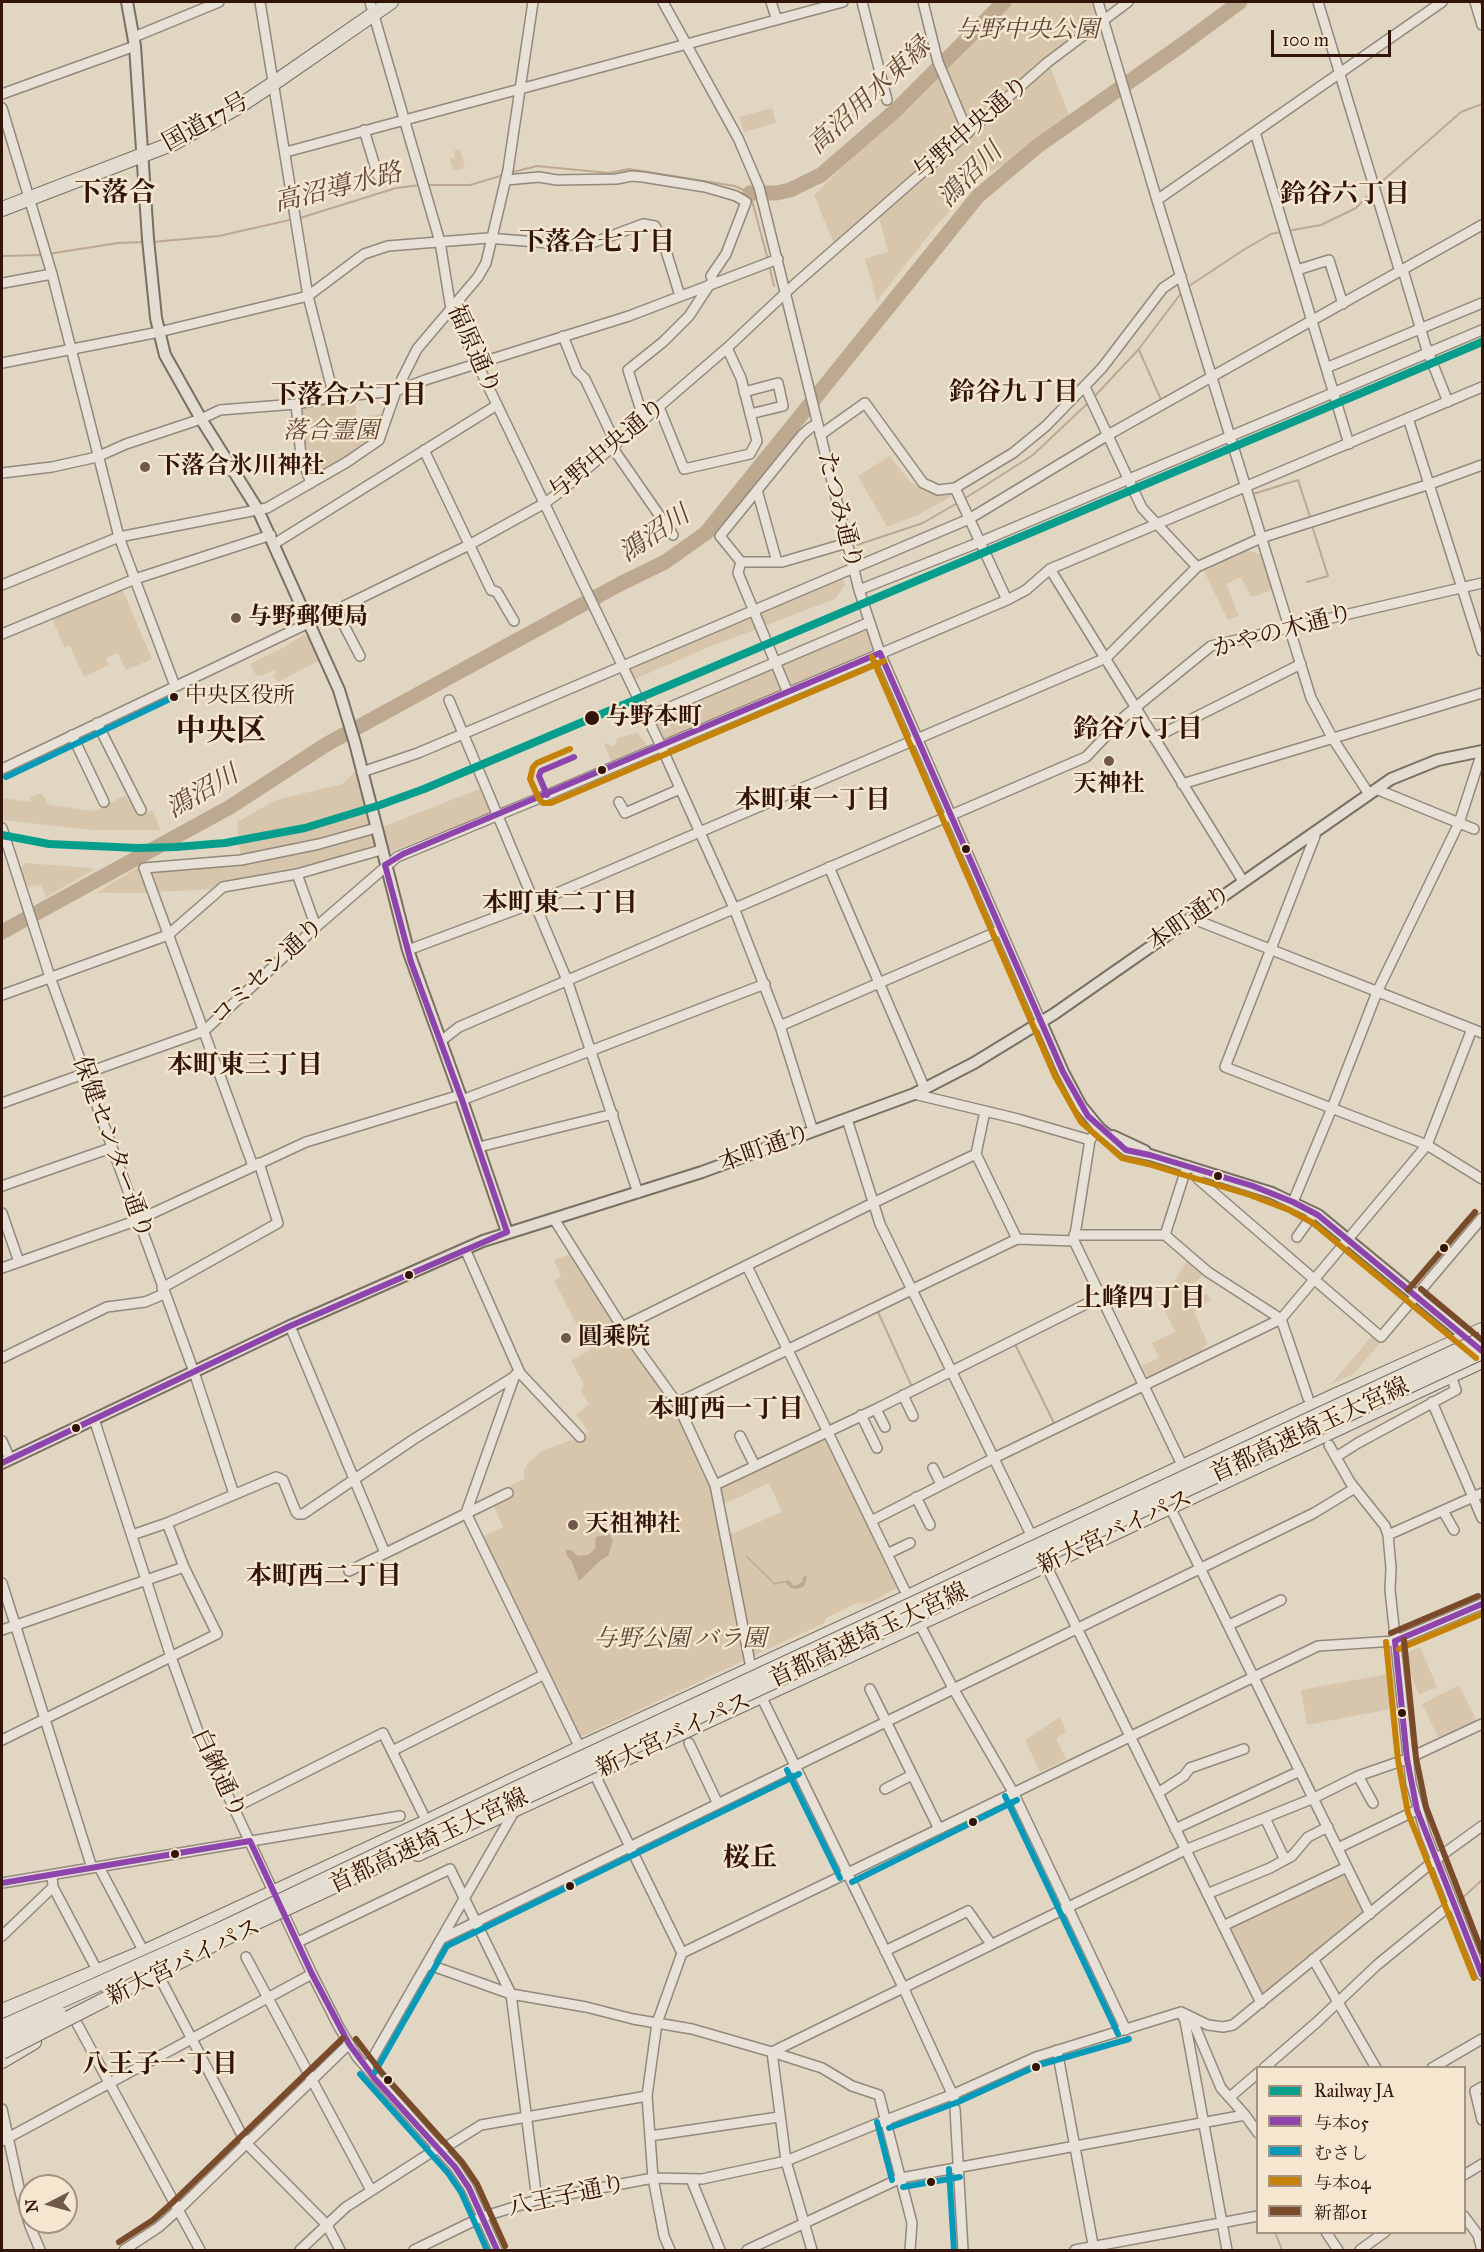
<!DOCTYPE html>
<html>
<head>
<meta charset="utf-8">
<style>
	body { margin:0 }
	#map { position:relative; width:1484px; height:2252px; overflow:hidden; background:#e1d6c2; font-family:"IM FELL Great Primer","Noto Serif JP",serif }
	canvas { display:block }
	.frame { position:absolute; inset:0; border:3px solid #321409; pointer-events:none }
	.legend { position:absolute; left:1256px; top:2066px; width:210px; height:168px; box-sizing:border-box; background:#f4e6cf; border:2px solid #a69280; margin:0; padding:8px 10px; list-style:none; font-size:18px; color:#321409 }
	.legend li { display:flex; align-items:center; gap:12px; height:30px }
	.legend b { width:30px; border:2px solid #a69280 }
	.north { position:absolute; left:18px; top:2174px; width:60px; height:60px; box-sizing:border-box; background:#f4e6cf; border:2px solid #a69280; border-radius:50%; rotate:264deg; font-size:16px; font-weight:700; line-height:24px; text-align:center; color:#321409 }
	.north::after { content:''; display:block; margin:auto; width:21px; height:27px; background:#6f584a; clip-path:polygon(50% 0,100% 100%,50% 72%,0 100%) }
	.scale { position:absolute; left:1271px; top:30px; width:120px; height:27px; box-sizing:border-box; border:3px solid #321409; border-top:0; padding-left:8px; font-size:18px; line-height:21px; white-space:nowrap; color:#321409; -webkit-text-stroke:4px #f4e6cf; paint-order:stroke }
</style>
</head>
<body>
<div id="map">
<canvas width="1484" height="2252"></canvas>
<div class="frame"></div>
<ul class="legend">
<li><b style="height:8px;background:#059d8c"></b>Railway JA</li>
<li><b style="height:8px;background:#8e44ad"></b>与本05</li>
<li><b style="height:8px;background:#059aba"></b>むさし</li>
<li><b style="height:8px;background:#c68202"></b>与本04</li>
<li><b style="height:8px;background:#7a4b2a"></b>新都01</li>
</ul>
<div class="north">N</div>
<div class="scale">100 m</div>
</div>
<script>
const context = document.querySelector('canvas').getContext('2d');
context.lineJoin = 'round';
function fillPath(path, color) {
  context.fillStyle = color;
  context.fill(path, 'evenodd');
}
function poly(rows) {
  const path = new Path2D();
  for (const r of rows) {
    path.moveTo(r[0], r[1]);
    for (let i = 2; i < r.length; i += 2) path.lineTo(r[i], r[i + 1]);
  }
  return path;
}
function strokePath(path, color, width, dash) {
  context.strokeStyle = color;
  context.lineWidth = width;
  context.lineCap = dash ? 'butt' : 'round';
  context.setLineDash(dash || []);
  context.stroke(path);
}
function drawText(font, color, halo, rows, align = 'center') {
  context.font = font + ' "IM FELL Great Primer","Noto Serif JP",serif';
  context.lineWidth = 5;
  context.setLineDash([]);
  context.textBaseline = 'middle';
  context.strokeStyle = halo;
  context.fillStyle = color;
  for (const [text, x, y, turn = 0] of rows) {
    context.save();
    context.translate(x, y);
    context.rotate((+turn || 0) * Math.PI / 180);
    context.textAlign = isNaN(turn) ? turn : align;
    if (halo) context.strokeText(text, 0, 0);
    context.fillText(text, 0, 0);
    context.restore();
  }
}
const green = poly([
	[1011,2,1093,2,1096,12,1048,62,1072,122,1027,155,980,176,932,231,877,301,865,259,888,252,878,213,836,249,814,195],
	[772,108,776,123,744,132,739,117],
	[460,149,465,168,453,171,450,159,455,157,454,151],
	[355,399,357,418,382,414,375,437,353,454,314,477,312,476,304,455,299,406],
	[890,456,910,482,928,492,950,492,952,496,920,514,887,527,858,476],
	[1246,550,1263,555,1273,590,1251,597,1241,577,1226,584,1239,616,1228,620,1204,571,1204,567],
	[842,576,845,585,835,599,704,649,633,680,629,670,629,667,749,616,760,616,762,611],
	[122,588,152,659,126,670,118,653,106,658,109,665,84,677,70,646,64,647,52,618],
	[865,629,874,651,872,653,665,740,663,740,652,718],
	[304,635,310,637,320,660,278,682,273,676,276,674,274,670,259,676,256,675,250,664,285,647,291,642],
	[637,733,649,747,612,763,604,744,606,743,613,747,618,738],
	[356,771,375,849,331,863,216,889,156,892,149,872,151,869,191,869,241,863,237,822,276,800,342,784],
	[482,788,490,806,491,813,387,853,380,828],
	[41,793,49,805,94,811,126,795,131,806,136,804,142,815,152,810,161,830,91,830,4,820,2,798,31,802,30,798],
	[25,863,92,868,93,870,46,897,41,885,26,887,20,869],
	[142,866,151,893,96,893,139,867],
	[570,1254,639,1358,672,1403,712,1487,729,1535,782,1512,769,1483,722,1505,720,1489,721,1486,825,1438,897,1588,867,1604,859,1602,826,1618,824,1623,579,1738,482,1537,503,1527,493,1505,509,1497,505,1488,524,1479,524,1470,529,1462,543,1450,575,1439,589,1432,576,1415,589,1404,581,1391,584,1384,571,1361,590,1350,554,1281,561,1276,554,1260],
	[1188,1259,1203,1275,1193,1284,1203,1296,1207,1294,1211,1300,1194,1311,1208,1344,1202,1347,1203,1351,1148,1378,1142,1366,1159,1358,1152,1343,1175,1332,1161,1302],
	[1374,1334,1382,1341,1353,1374,1331,1384],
	[1420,1647,1437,1687,1419,1695,1402,1655],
	[1388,1674,1395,1708,1307,1725,1301,1690],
	[1459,1685,1476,1720,1439,1739,1422,1704],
	[1060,1717,1066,1732,1056,1738,1066,1759,1040,1772,1025,1740],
	[1345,1872,1366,1916,1260,1998,1227,1926]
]);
const water = poly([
	[609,1534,613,1541,608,1556,601,1560,579,1581,572,1562,566,1554,566,1550,571,1550,578,1556,588,1555,595,1549,596,1537],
	[746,1555,775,1583,789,1580,793,1585,797,1585,802,1582,803,1577,807,1576,806,1582,803,1587,797,1589,791,1588,785,1582,775,1585,745,1556]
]);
const stream = poly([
	[509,173,537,166,609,173,629,169,735,186,750,193,768,260],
	[427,185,470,185,504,175],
	[1378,185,1461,112,1482,104],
	[300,218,396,188,421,185],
	[1287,231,1321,225,1356,208,1372,191],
	[152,242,219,236,294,219],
	[48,254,118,243,143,242],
	[2,256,42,255],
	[769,265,774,286],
	[1186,288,1245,249,1271,234,1281,232],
	[1139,350,1162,402],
	[1093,398,1138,350,1182,292],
	[1253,494,1298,480,1311,520],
	[964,499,1033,455,1089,402],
	[857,545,923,523,959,502],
	[1307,582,1328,576,1312,526],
	[878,1312,912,1387],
	[1015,1344,1055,1425],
	[1457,1903,1482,1880],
	[1372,1975,1407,1946],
	[1275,2232,1282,2250]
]);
const river = poly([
	[750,193,776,193,790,190,821,175,896,110,1004,2],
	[2,932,230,807,327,744,620,584,665,562,706,533,978,196,1039,145,1183,44,1240,2]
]);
const minor = poly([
	[260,2,308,296,334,397],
	[370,2,440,242,451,309,661,746,734,908,780,1026,813,1131],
	[663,2,738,138,759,187,859,590,880,653,1041,1022],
	[771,2,777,20],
	[862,2,887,100],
	[923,2,938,62,968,133],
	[1098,2,1157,200,1311,698,1333,739,1369,794],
	[1318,2,1400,272],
	[1475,2,1482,25],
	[134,37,219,2],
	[2,94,135,46],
	[2,108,52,274,119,537,175,686],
	[364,130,378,176],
	[1255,132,1349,444],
	[286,152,843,2],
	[506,180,539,177,557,180,616,179,632,176,643,177,705,187,736,196,746,202,726,254,711,276,714,283],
	[1157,200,1442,2],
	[1297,270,1329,260,1343,304],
	[1403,270,1426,347,1448,402],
	[3,283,52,274],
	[563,336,577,371,585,379,616,444],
	[2,363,159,332,308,296,364,254,388,246,488,238,584,246,643,224,655,226,663,241,680,296],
	[1326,368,1482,303],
	[1085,387,1142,508,1197,567],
	[744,392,778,383,783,406,750,414],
	[296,404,301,456,311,483],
	[659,407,684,469,750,454,757,441,741,378,727,348],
	[1408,418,1482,651],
	[644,420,628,370,663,342,689,316,710,284],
	[817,424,810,428,802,435,720,536,741,562,782,562,847,543],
	[820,435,865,403,923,483,938,490,955,488,1013,453,1046,426,1102,368,1163,288,1181,276],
	[612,447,673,535],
	[424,450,491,590,497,592,514,621],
	[2,473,52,467,97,457,126,444,201,419,220,410,296,404,334,397,396,391,425,380,629,316,778,259],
	[955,488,1007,600],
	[757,490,777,562],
	[274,544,497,405],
	[741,562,738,573,788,693],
	[1050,569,1243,881],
	[2,585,119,537,267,508,347,462,379,440,396,391,417,349,478,277,486,263,508,170,533,2],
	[859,590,980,542,1482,330],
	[336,610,360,656],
	[2,634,135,579,271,535],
	[449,700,567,980,638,1193],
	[647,717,870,622],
	[97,723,141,810],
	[72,735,104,802],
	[1154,738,1301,664],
	[2,769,336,610,469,545,545,503,560,492,727,348,795,284,1048,62,1128,2],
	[362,772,418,753,969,519,1108,435,1482,225],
	[1182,784,1482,693],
	[1376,789,1459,823,1482,752],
	[619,802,625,813,680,789],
	[2,828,50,977,194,1372,234,1494],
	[1314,833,1315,836,1225,1067,1427,1145,1482,1179],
	[829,867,925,1089],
	[297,874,316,927],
	[1191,918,1482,1033],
	[408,950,534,903,1106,658,1197,567,1261,538,1430,484,1482,465],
	[2,995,168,935,223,887,297,874,381,850],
	[780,1026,1001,930],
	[441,1041,459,1027,1086,757,1125,716,1211,646,1482,583],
	[914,1094,1018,1119,1090,1140],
	[462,1100,765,984],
	[2,1103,204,1031,316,927,397,857,547,795,1007,600,1026,590,1050,569,1482,387],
	[847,1119,880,1224,1034,1541],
	[1099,1128,1090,1140,1074,1241,1183,1467],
	[479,1147,613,1114],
	[976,1154,985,1111],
	[253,1166,144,868,241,860,319,844,376,828],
	[1196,1169,1198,1179,1381,1337,1482,1218],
	[2,1186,111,1148],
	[1293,1202,1332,1108,1377,992,1459,823,1474,829],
	[2,1213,19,1262],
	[554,1219,622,1327,677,1403,715,1485,751,1668],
	[1074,1235,1165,1235,1208,1272,1281,1319,1308,1398],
	[1165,1235,1187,1166],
	[1297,1237,1314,1213],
	[465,1249,520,1373,580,1437],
	[747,1266,908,1597],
	[2,1268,138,1220,306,1142,460,1095],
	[162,1288,278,1223,259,1163],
	[290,1326,385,1553],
	[622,1327,873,1203,976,1154,1017,1239],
	[2,1358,107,1307,145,1302,164,1294],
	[515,1375,466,1513,580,1748],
	[903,1395,913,1416],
	[1432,1402,1482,1518],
	[677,1403,1017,1239,1074,1241],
	[876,1409,885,1427],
	[861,1415,877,1448],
	[94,1419,171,1657,199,1734,312,1974,339,2027,357,2057,455,2167,469,2188,497,2250],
	[740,1436,755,1466],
	[2,1441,10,1459],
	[1329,1445,1350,1482,1385,1526,1388,1535,1391,1568,1390,1590,1411,1783,1426,1835,1482,1975],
	[1336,1457,1358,1443,1456,1390,1451,1376],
	[933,1468,941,1484],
	[715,1485,876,1409,1100,1297],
	[916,1497,930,1525],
	[1170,1507,1370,1914],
	[1443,1511,1454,1530],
	[871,1521,994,1458,1281,1319,1427,1145,1472,1029],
	[132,1535,167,1523,276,1477,283,1480,296,1512,298,1514,303,1514,414,1439,520,1373],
	[1388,1535,1482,1493],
	[887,1554,910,1543],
	[1044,1561,1261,2003],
	[349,1571,508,1493],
	[2,1583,92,1868],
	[919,1623,954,1690,1013,1792,1126,2030],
	[1229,1625,1281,1600],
	[2,1630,184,1567],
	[870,1689,939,1829],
	[761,1696,903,1987,955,2100],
	[2,1740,217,1634,184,1567,167,1523],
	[689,1743,718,1804],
	[392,1751,543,1675],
	[594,1773,682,1953,657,2023,647,2096,653,2178,664,2236,670,2250],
	[1358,1776,1373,1803],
	[885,1789,912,1775],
	[1158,1793,1184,1776,1190,1768,1244,1749],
	[234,1808,383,1733,423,1814],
	[1265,1818,1285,1860],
	[1175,1829,1300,1771],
	[1338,1848,1417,1810],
	[99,1867,144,1952],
	[52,1875,53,1887,97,1970],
	[2,1883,400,1816],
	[1207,1894,1270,1868,1292,1856,1308,1837,1328,1827],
	[1223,1926,1347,1867],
	[2,1936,53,1887],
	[441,1939,1314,1513,1355,1488],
	[298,1942,450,1869,511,1994,537,2200],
	[885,1951,968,1911,991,1944],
	[682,1953,1318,1646,1395,1641,1482,1604],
	[246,1957,371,2190],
	[1313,1959,1376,2068],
	[427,1964,511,1994,586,2007,633,2019,692,2029,772,2052,822,2068,852,2086,879,2095,912,2223,910,2250],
	[159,1976,246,2143,327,2225,340,2250],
	[1181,2012,1185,2021,1227,2250],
	[1191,2017,1221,2088,1245,2115,1258,2133],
	[74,2018,200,2250],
	[1057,2050,1094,2250],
	[367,2068,515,1810],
	[1264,2068,1317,2022,1377,1965,1453,1903],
	[1432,2068,1482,2039],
	[1482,2087,1475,2091,1482,2120],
	[1230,2097,1258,2073],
	[2,2109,20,2192,30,2226,40,2250],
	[955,2109,963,2250],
	[650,2136,779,2117],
	[2,2141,312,1974],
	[441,2150,481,2125,647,2096],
	[1464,2175,1482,2164],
	[691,2179,720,2250],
	[1464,2216,1478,2235,1482,2250],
	[1326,2232,1338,2250],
	[124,2250,159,2227,178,2210,349,2044],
	[300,2250,346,2207,438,2148],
	[414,2250,482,2217,537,2200,653,2178,702,2179,786,2161,886,2120,954,2094,1036,2057,1181,2012,1208,2025,1223,2027,1233,2025,1435,1860,1482,1826],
	[747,2250,901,2178,1245,2115],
	[812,2250,786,2161,772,2052,1185,1850,1314,1798,1358,1776,1407,1759,1482,1724],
	[1075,2250,1258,2216],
	[1360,2250,1385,2232]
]);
const major = poly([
	[127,2,135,46,148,239,156,318,162,343,165,355,201,419,258,510,339,690,355,743,408,950,462,1100,507,1232],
	[1041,1022,1063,1072,1081,1106,1099,1128,1121,1146,1126,1150,1150,1155,1272,1193,1318,1215,1471,1341],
	[1113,1136,1145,1151],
	[2,1463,290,1326,483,1241,702,1172,914,1094,974,1063,1054,1014,1391,779,1438,760,1482,751]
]);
const highway = poly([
	[2,209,174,143,238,107,274,83,391,2],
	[418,1854,1046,1565,1482,1361],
	[2,2011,144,1952,426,1822,580,1748,908,1597,1032,1537,1332,1397,1482,1330],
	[2,2061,34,2042]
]);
const highwayBridge = poly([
	[2,2027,217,1931,515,1789,1482,1339],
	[2,2038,58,2012],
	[2,2052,257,1922,1482,1352]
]);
const bus1 = poly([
	[880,653,1063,1072,1088,1116,1126,1150,1150,1155,1253,1186,1293,1202,1318,1215,1482,1351],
	[547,795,539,776,541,771,574,757],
	[385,865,403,854,880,653],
	[385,865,411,962,462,1100,507,1232],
	[2,1463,290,1326,507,1232],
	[1395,1641,1407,1759,1417,1810,1482,1975],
	[1395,1641,1482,1604],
	[250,1841,312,1974,349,2044,375,2079,455,2167,469,2188,497,2250],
	[2,1883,250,1841]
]);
const bus2 = poly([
	[6,777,174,697],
	[787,1770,840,1878],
	[1005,1796,1118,2034],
	[852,1882,1017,1800],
	[375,2072,447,1946,799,1774],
	[360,2074,448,2173,461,2192,487,2250],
	[877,2122,892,2180],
	[889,2128,958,2102,1039,2065,1129,2039],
	[949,2169,954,2250],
	[903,2187,960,2177]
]);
const bus3 = poly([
	[872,657,1055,1076,1081,1122,1122,1158,1148,1164,1250,1195,1289,1210,1313,1223,1476,1358],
	[570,749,537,763,533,767,530,779,539,799,543,803,551,803,884,661],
	[1386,1642,1398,1760,1408,1813,1474,1978],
	[1399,1649,1482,1614]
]);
const bus4 = poly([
	[1421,1289,1482,1340],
	[1408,1290,1475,1212],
	[1391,1633,1478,1596],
	[1404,1640,1416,1758,1426,1807,1482,1952],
	[356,2039,382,2073,462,2162,477,2184,505,2246],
	[119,2242,153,2220,172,2203,343,2038]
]);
const rail1 = poly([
	[2,835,49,844,137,848,176,847,225,843,305,828,380,805,424,789,1482,342]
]);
const markers = [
	[145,467,6,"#6f584a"],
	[236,618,6,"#6f584a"],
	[174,697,5,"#321409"],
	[592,718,8,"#321409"],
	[1109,761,6,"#6f584a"],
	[602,770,5,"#321409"],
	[966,849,5,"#321409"],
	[1218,1176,5,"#321409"],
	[1444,1248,5,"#321409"],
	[409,1275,5,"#321409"],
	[566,1338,6,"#6f584a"],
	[76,1428,5,"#321409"],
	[573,1525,6,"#6f584a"],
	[1402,1713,5,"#321409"],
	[973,1822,5,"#321409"],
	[175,1854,5,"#321409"],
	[570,1886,5,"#321409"],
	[1036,2067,5,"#321409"],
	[388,2080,5,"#321409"],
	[931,2182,5,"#321409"]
];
const busNames = [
	["中央区役所",185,697]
];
const parkNames = [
	["与野中央公園",1027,31],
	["落合霊園",331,432],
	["与野公園 バラ園",680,1640]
];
const streetNames = [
	["国道17号",206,123,-29],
	["与野中央通り",972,129,-41],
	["福原通り",473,350,66],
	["与野中央通り",608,450,-40],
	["たつみ通り",839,511,76],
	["かやの木通り",1283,632,-15],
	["本町通り",1190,919,-35],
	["コミセン通り",268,972,-43],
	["保健センター通り",112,1148,70],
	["本町通り",765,1149,-20],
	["首都高速埼玉大宮線",1310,1431,-25],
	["新大宮バイパス",1115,1533,-25],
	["首都高速埼玉大宮線",869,1636,-25],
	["新大宮バイパス",674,1736,-25],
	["白鍬通り",218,1774,65],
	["首都高速埼玉大宮線",429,1842,-25],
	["新大宮バイパス",184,1963,-26],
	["八王子通り",567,2197,-12]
];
const poiNames = [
	["下落合氷川神社",157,467],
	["与野郵便局",248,618],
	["天神社",1109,785,"center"],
	["圓乘院",578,1338],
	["天祖神社",585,1525]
];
const stopNames = [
	["与野本町",606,718]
];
const waterNames = [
	["高沼用水東縁",870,97,-43],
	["鴻沼川",971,176,-45],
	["高沼導水路",338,189,-14],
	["鴻沼川",655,535,-34],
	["鴻沼川",203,793,-30]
];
const neighbourhoodNames = [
	["鈴谷六丁目",1345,196],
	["下落合七丁目",597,244],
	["鈴谷九丁目",1014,394],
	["下落合六丁目",349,397],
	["鈴谷八丁目",1138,731],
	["本町東一丁目",813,802],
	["本町東二丁目",560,905],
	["本町東三丁目",245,1067],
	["上峰四丁目",1141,1300],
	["本町西一丁目",726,1411],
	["本町西二丁目",324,1578],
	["八王子一丁目",160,2066]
];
const quarterNames = [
	["下落合",115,194],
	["桜丘",750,1859]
];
const districtNames = [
	["中央区",221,733]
];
fillPath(green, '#d7c6ab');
fillPath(water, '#bda990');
strokePath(stream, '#bda990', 2);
strokePath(river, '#bda990', 15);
strokePath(minor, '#92887c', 12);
strokePath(major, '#7a6f63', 14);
strokePath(highway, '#7a6f63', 16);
strokePath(minor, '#e7e1d7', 9);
strokePath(major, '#e3dcd1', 10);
strokePath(highway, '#e3dcd1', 14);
strokePath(highwayBridge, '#7a6f63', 16, []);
strokePath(highwayBridge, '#e3dcd1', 14);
strokePath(bus1, '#8e44ad', 6);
strokePath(bus2, '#059aba', 6);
strokePath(bus3, '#c68202', 6);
strokePath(bus4, '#7a4b2a', 6);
strokePath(rail1, '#059d8c', 8);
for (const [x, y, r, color] of markers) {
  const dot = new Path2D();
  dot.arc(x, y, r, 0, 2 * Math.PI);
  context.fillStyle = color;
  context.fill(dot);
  strokePath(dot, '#f4e6cf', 2);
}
drawText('22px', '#321409', '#f4e6cf', busNames, 'left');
drawText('italic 24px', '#614534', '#f4e6cf', parkNames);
drawText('24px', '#321409', '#f4e6cf', streetNames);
drawText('bold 24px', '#321409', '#f4e6cf', poiNames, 'left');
drawText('bold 24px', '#321409', '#f4e6cf', stopNames, 'left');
drawText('italic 26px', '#644837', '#f4e6cf', waterNames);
drawText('bold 26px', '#321409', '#f4e6cf', neighbourhoodNames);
drawText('bold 27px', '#321409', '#f4e6cf', quarterNames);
drawText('bold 30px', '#321409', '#f4e6cf', districtNames);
</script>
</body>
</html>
